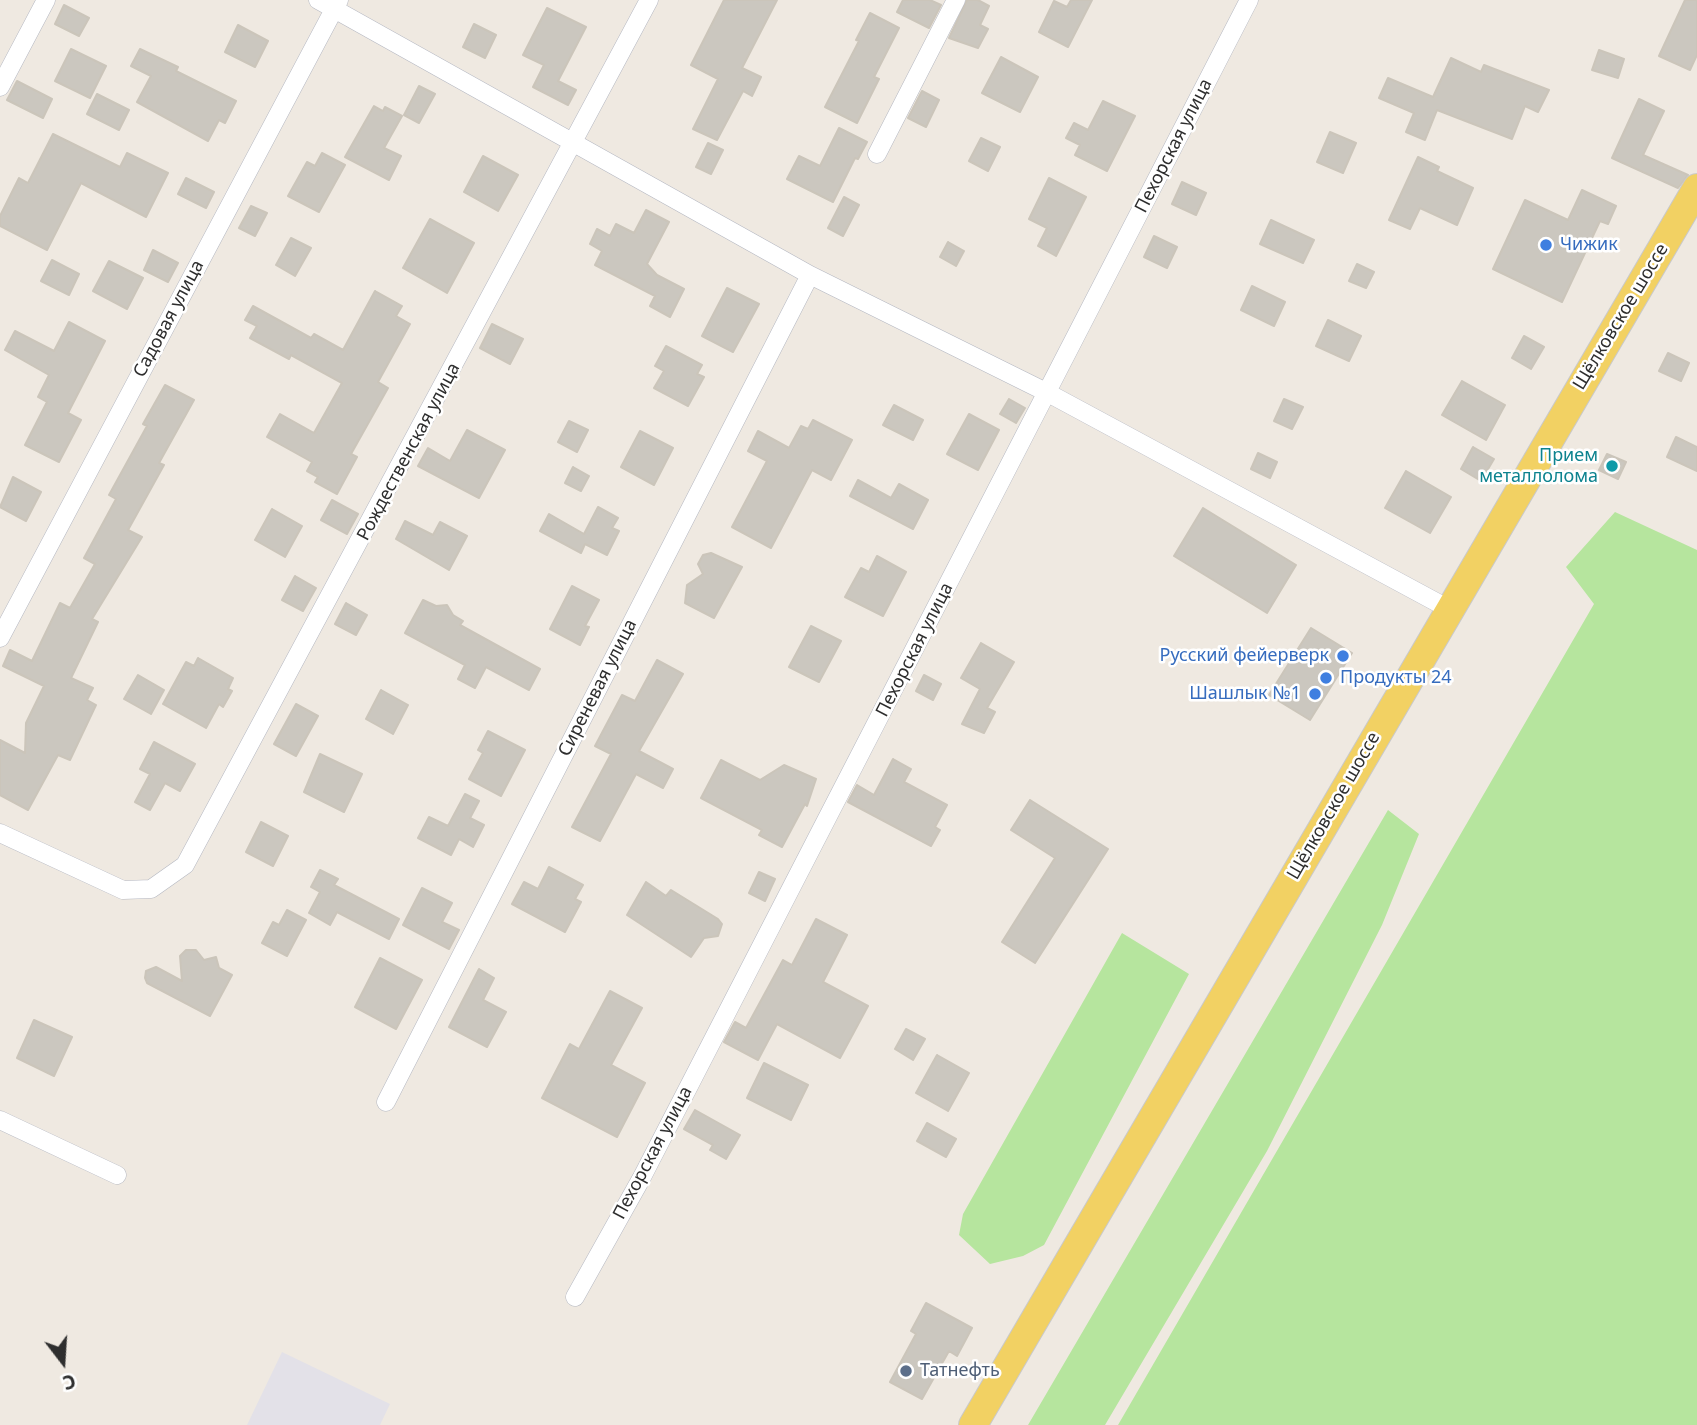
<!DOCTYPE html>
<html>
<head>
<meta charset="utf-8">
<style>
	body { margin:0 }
	#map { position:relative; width:1697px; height:1425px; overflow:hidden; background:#efe9e1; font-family:"Noto Sans",sans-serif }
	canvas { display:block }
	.north { position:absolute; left:28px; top:1327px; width:70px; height:70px; -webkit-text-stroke:5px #fff; paint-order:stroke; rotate:163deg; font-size:19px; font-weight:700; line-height:28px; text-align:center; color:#2e2e2e }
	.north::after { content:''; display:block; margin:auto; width:24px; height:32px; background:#2e2e2e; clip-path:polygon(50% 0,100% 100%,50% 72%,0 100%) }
</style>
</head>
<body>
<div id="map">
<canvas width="1697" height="1425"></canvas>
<div class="north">С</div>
</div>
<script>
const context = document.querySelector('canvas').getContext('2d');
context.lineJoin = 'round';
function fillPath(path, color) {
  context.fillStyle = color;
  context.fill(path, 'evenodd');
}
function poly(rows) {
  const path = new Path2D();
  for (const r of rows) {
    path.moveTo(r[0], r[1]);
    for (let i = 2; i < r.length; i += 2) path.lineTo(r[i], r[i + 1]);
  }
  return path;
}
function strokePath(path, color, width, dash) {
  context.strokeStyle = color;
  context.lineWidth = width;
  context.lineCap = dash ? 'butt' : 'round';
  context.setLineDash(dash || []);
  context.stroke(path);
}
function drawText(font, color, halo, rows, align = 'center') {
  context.font = font + ' "Noto Sans",sans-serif';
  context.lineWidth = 5;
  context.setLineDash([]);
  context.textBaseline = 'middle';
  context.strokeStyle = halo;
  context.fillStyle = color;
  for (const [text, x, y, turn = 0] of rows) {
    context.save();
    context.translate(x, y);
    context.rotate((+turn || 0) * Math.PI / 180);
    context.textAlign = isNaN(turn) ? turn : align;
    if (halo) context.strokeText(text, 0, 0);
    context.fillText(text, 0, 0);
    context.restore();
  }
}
const industrial = poly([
	[282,1352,390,1404,380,1425,247,1425]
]);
const green = poly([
	[1615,512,1697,550,1697,1425,1118,1425,1594,604,1566,567],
	[1388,810,1419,834,1382,925,1267,1151,1105,1425,1028,1425],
	[1122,933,1189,974,1044,1245,1023,1256,990,1264,959,1235,963,1214]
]);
const building = poly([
	[724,0,777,0,742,68,761,77,752,96,743,91,717,140,693,129,718,79,691,65,724,0],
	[903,0,930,0,941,5,929,28,897,12,903,0],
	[967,0,978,0,989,6,980,25,988,29,978,48,949,38,967,0],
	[1071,0,1092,0,1068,47,1039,32,1054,1,1067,7,1071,0],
	[1685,0,1697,0,1697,55,1690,70,1659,56,1685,0],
	[64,5,89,18,79,36,55,24,64,5],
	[547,8,586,27,558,81,576,90,568,105,533,87,544,65,523,55,547,8],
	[870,13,899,28,874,77,879,79,857,123,825,107,859,41,856,40,870,13],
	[474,24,496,35,485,58,463,47,474,24],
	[238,25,268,41,255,67,225,52,238,25],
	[71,49,106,66,90,98,55,81,71,49],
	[140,49,178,67,176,71,236,101,225,123,219,120,208,141,137,102,151,76,131,66,140,49],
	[1599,50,1624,59,1618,78,1592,70,1599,50],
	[1001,57,1038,77,1020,112,982,93,1001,57],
	[1451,58,1481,72,1484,65,1549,90,1538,112,1525,106,1512,139,1437,110,1425,140,1406,132,1414,113,1379,98,1388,78,1433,97,1451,58],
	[17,81,52,99,43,118,7,100,17,81],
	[419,86,435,94,419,123,404,115,419,86],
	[922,91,939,100,926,127,908,118,922,91],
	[97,94,129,110,119,130,87,114,97,94],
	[1639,99,1664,111,1643,155,1688,175,1678,188,1612,158,1639,99],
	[1103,101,1135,116,1107,171,1075,155,1080,145,1066,138,1074,123,1088,130,1103,101],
	[374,106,383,111,385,107,402,116,384,148,401,156,389,180,345,157,374,106],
	[839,128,867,142,858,159,855,158,833,202,787,179,799,156,820,166,839,128],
	[1330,132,1356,143,1343,173,1317,162,1330,132],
	[53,134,120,167,127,153,168,173,146,217,81,183,47,250,0,226,0,216,19,178,28,183,53,134],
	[981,138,1000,147,988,171,969,161,981,138],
	[708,143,723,150,711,174,696,167,708,143],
	[322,153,345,165,319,212,288,196,307,162,315,166,322,153],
	[483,156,518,175,498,211,464,192,483,156],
	[1418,157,1439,167,1437,171,1473,188,1457,225,1420,208,1410,229,1389,220,1418,157],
	[186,178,214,192,206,208,178,194,186,178],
	[1049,178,1086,197,1056,256,1038,246,1047,228,1029,219,1049,178],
	[1182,182,1206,193,1196,215,1172,204,1182,182],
	[1582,190,1616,206,1608,224,1600,221,1562,302,1493,269,1525,200,1568,220,1582,190],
	[844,197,859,205,843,236,828,228,844,197],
	[251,206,267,213,255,236,239,228,251,206],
	[646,210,669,222,647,264,657,275,684,289,670,317,650,306,655,296,595,265,602,251,590,244,597,229,610,236,616,224,634,233,646,210],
	[430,219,474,243,447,293,403,268,430,219],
	[1271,220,1314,240,1303,263,1260,244,1271,220],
	[1154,236,1177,247,1167,268,1144,257,1154,236],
	[291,238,311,248,295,276,276,265,291,238],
	[948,242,964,251,956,266,940,257,948,242],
	[153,250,178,263,168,282,144,270,153,250],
	[52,260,79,274,69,295,41,281,52,260],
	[109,261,143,278,127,309,93,291,109,261],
	[1357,264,1374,272,1366,288,1349,281,1357,264],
	[1252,286,1285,302,1274,326,1241,310,1252,286],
	[727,288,759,304,733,352,702,336,727,288],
	[375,291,402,306,396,316,410,324,378,382,388,388,351,454,357,457,337,494,315,482,318,477,307,471,312,462,267,437,280,414,314,433,342,383,291,355,289,359,250,338,257,326,245,320,253,306,311,338,314,334,343,350,375,291],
	[1328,320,1361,336,1349,361,1316,346,1328,320],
	[69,322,105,341,68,413,81,420,59,462,25,445,47,402,38,397,49,375,5,350,15,331,54,351,69,322],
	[492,324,523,339,510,364,480,348,492,324],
	[1524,336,1544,347,1531,369,1512,358,1524,336],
	[666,346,702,365,697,374,704,377,688,406,654,388,664,371,655,366,666,346],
	[1668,353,1689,363,1681,381,1659,371,1668,353],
	[1462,381,1505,405,1486,440,1442,415,1462,381],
	[165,385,194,400,159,463,164,465,128,530,142,537,92,619,98,622,71,678,93,688,87,700,96,705,70,760,58,755,28,810,0,795,0,740,25,753,26,723,44,686,3,666,10,650,32,661,60,603,70,608,95,564,84,558,116,499,109,495,147,426,143,424,165,385],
	[1009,399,1025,408,1016,423,1000,414,1009,399],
	[1284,399,1303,407,1292,429,1274,421,1284,399],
	[894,405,923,420,913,440,883,425,894,405],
	[969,414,999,430,978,470,947,454,969,414],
	[813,420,852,440,831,480,812,470,771,548,732,527,767,461,748,451,758,431,789,448,801,426,808,429,813,420],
	[569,421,588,430,577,452,558,442,569,421],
	[467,430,505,450,479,498,418,466,428,448,450,461,467,430],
	[640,431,673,448,654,485,621,467,640,431],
	[1676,437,1697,447,1697,471,1667,457,1676,437],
	[1473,447,1494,459,1481,481,1461,469,1473,447],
	[1258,453,1277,462,1270,478,1251,469,1258,453],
	[1607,454,1626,462,1618,479,1599,470,1607,454],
	[573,467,589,476,581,491,565,483,573,467],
	[1406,471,1451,497,1430,533,1385,508,1406,471],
	[13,477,41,492,26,521,0,507,13,477],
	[858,480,891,498,899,484,928,500,913,529,850,496,858,480],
	[332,500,358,514,347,534,321,520,332,500],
	[598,507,618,518,612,528,619,531,607,555,585,544,581,553,540,531,549,514,584,534,598,507],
	[1203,508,1296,565,1267,613,1174,556,1203,508],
	[272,509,302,526,285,557,255,540,272,509],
	[405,521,433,535,440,522,467,536,449,570,396,539,405,521],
	[711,553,742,567,714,618,685,603,687,585,703,574,698,564,703,555,711,553],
	[877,556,906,572,883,616,845,597,861,568,869,572,877,556],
	[295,576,316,588,303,611,282,600,295,576],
	[572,586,599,600,585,626,589,627,580,645,550,629,572,586],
	[423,600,436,606,447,605,453,615,463,621,460,625,540,669,529,690,486,667,475,688,458,679,465,665,405,633,423,600],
	[346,603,367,615,356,635,335,624,346,603],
	[811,626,841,641,819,682,789,667,811,626],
	[1311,628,1352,653,1310,720,1269,695,1311,628],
	[981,643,1014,662,987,708,995,712,984,733,962,724,980,689,961,678,981,643],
	[198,658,233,678,228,689,232,691,223,707,219,704,206,728,163,704,186,662,194,666,198,658],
	[657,660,683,674,639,751,673,769,663,788,636,774,600,841,572,827,611,754,595,746,622,695,635,701,657,660],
	[138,675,164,690,151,714,124,699,138,675],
	[924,675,941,684,933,700,916,691,924,675],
	[381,690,408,705,393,734,366,719,381,690],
	[296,704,318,716,296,756,274,744,296,704],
	[488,731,525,750,501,796,469,779,483,753,478,750,488,731],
	[154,742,195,764,180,791,165,783,150,810,135,802,150,774,140,769,154,742],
	[320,754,362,774,344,812,304,792,320,754],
	[893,759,911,769,904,782,947,805,935,827,940,830,931,846,848,802,857,785,874,795,893,759],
	[721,760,760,780,784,765,816,779,807,806,805,804,782,847,759,835,762,830,701,798,721,760],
	[465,794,479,801,470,818,484,825,473,847,459,839,451,855,418,838,429,817,448,826,465,794],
	[1030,800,1108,849,1035,963,1002,942,1055,858,1011,830,1030,800],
	[261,822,288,836,273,866,246,852,261,822],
	[549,867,583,885,575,899,581,902,565,932,512,904,524,882,538,889,549,867],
	[320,870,338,879,334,885,399,919,389,939,337,912,330,925,309,913,320,892,311,887,320,870],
	[759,872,775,879,765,901,749,893,759,872],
	[646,882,666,896,671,890,718,919,722,924,718,936,704,938,691,957,627,915,646,882],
	[422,888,452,903,442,922,459,930,449,949,403,925,422,888],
	[287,910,306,920,287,956,262,943,273,922,279,925,287,910],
	[816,919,847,935,823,982,868,1006,840,1058,777,1024,758,1060,724,1042,735,1022,746,1028,783,960,792,965,816,919],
	[186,950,196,950,204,960,216,957,219,968,232,975,210,1016,147,983,145,978,146,971,156,967,182,981,180,956,186,950],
	[380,958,422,980,396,1029,355,1007,380,958],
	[479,969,494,978,483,1000,506,1012,487,1047,449,1027,479,969],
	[610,991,642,1008,611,1065,645,1083,617,1137,542,1098,570,1044,579,1049,610,991],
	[34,1020,72,1037,54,1076,17,1058,34,1020],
	[906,1029,925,1039,913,1060,895,1049,906,1029],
	[937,1055,969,1073,948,1111,916,1093,937,1055],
	[764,1063,808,1085,791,1120,747,1098,764,1063],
	[695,1110,740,1135,726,1159,710,1150,713,1145,684,1129,695,1110],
	[927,1123,956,1139,946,1157,917,1141,927,1123],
	[926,1303,972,1328,957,1356,949,1351,922,1399,890,1382,916,1334,911,1331,926,1303]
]);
const street = poly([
	[318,0,810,275,1048,393,1449,609],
	[0,87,46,0],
	[877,154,956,0],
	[0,638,339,0],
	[0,833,123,890,151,889,185,865,649,0],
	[386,1102,810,275],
	[0,1120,117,1175],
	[575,1297,641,1179,1249,0]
]);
const primary = poly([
	[973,1425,1697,188]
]);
const markers = [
	[1546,245,7,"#3f7fe0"],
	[1612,466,7,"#0f9aa8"],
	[1343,656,7,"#3f7fe0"],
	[1326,678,7,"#3f7fe0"],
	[1315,694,7,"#3f7fe0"],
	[906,1371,7,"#5c6f8a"]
];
const streetNames = [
	["Пехорская улица",1174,146,-63],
	["Щёлковское шоссе",1621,317,-59],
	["Садовая улица",169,319,-62],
	["Рождественская улица",409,452,-62],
	["Пехорская улица",915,650,-63],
	["Сиреневая улица",598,688,-63],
	["Щёлковское шоссе",1334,806,-60],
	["Пехорская улица",653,1153,-62]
];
const shopNames = [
	["Чижик",1560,245],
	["Русский фейерверк",1329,656,"right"],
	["Продукты 24",1340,678],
	["Шашлык №1",1301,694,"right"]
];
const cultureNames = [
	["Прием",1598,456],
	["металлолома",1598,477]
];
const serviceNames = [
	["Татнефть",920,1371]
];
fillPath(industrial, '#e3e1e8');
fillPath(green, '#b6e59e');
fillPath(building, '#cbc7bf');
strokePath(building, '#cbc5ba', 2);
strokePath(street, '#b4b7c1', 19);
strokePath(primary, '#c9c9c9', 30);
strokePath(street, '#fff', 18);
strokePath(primary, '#f2d163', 28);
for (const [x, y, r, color] of markers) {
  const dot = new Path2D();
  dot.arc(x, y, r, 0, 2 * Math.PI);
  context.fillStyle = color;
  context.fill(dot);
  strokePath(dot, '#fff', 2.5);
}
drawText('18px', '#2e2e2e', '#fff', streetNames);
drawText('18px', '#366cbe', '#fff', shopNames, 'left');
drawText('18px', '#0d838f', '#fff', cultureNames, 'right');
drawText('18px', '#4e5e75', '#fff', serviceNames, 'left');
</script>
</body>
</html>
